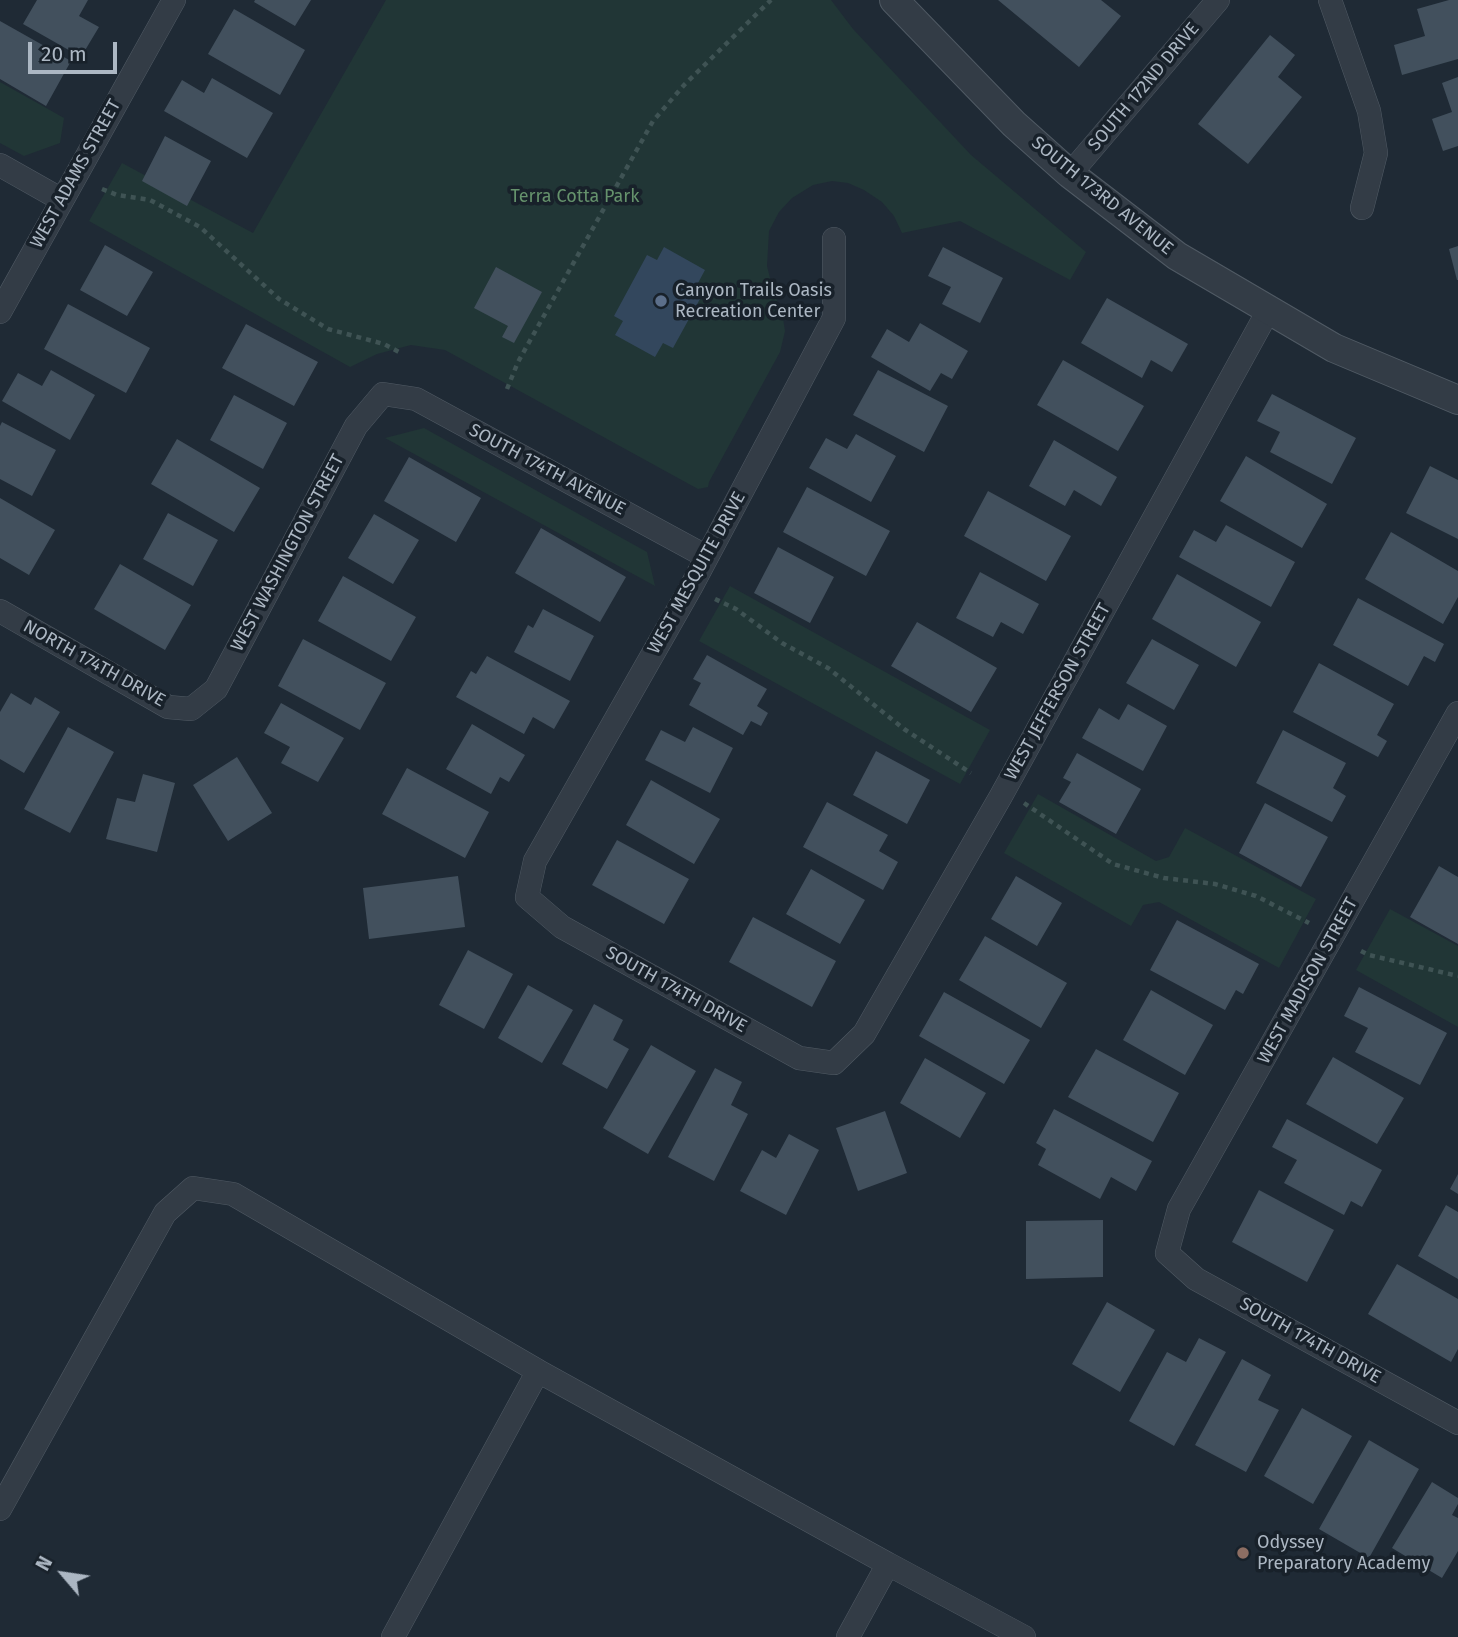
<!DOCTYPE html>
<html>
<head>
<meta charset="utf-8">
<style>
	body { margin:0 }
	#map { position:relative; width:1458px; height:1637px; overflow:hidden; background:#1f2a35; font-family:"Fira Sans",sans-serif }
	canvas { display:block }
	.north { position:absolute; left:28px; top:1539px; width:70px; height:70px; -webkit-text-stroke:5px #18212a; paint-order:stroke; rotate:299deg; font-size:19px; font-weight:700; line-height:28px; text-align:center; color:#acb7c3 }
	.north::after { content:''; display:block; margin:auto; width:24px; height:32px; background:#acb7c3; clip-path:polygon(50% 0,100% 100%,50% 72%,0 100%) }
	.scale { position:absolute; left:28px; top:42px; width:89px; height:32px; box-sizing:border-box; border:4px solid #acb7c3; border-top:0; padding-left:9px; font-size:21px; line-height:24px; white-space:nowrap; color:#acb7c3; -webkit-text-stroke:5px #18212a; paint-order:stroke }
</style>
</head>
<body>
<div id="map">
<canvas width="1458" height="1637"></canvas>
<div class="north">N</div>
<div class="scale">20 m</div>
</div>
<script>
const context = document.querySelector('canvas').getContext('2d');
context.lineJoin = 'round';
function fillPath(path, color) {
  context.fillStyle = color;
  context.fill(path, 'evenodd');
}
function poly(rows) {
  const path = new Path2D();
  for (const r of rows) {
    path.moveTo(r[0], r[1]);
    for (let i = 2; i < r.length; i += 2) path.lineTo(r[i], r[i + 1]);
  }
  return path;
}
function strokePath(path, color, width, dash) {
  context.strokeStyle = color;
  context.lineWidth = width;
  context.lineCap = dash ? 'butt' : 'round';
  context.setLineDash(dash || []);
  context.stroke(path);
}
function drawText(font, color, halo, rows, align = 'center') {
  context.font = font + ' "Fira Sans",sans-serif';
  context.lineWidth = 7;
  context.setLineDash([]);
  context.textBaseline = 'middle';
  context.strokeStyle = halo;
  context.fillStyle = color;
  for (const [text, x, y, turn = 0] of rows) {
    context.save();
    context.translate(x, y);
    context.rotate((+turn || 0) * Math.PI / 180);
    context.textAlign = isNaN(turn) ? turn : align;
    if (halo) context.strokeText(text, 0, 0);
    context.fillText(text, 0, 0);
    context.restore();
  }
}
const green = poly([
	[386,0,831,0,853,29,971,155,1086,252,1070,280,960,221,902,233,894,216,882,202,864,190,848,183,832,181,813,185,792,198,779,212,769,231,767,266,774,294,782,312,785,331,780,352,709,482,708,487,698,489,445,350,411,345,377,354,350,367,89,221,122,163,253,233],
	[0,82,64,118,60,143,24,156,0,143],
	[424,428,647,552,655,586,385,438],
	[730,586,990,730,960,784,699,641],
	[1038,794,1156,861,1169,857,1185,828,1316,899,1279,968,1159,902,1143,905,1131,926,1004,853],
	[1390,909,1458,946,1458,1027,1356,970]
]);
const water = poly([
	[664,247,705,270,698,283,706,288,673,348,663,343,655,357,615,335,623,321,614,316,647,255,657,260]
]);
const building = poly([
	[37,0,88,0,79,16,99,27,81,57,23,24],
	[255,0,311,0,295,26,254,2],
	[998,0,1101,0,1121,16,1079,67],
	[1449,0,1458,0,1458,59,1402,75,1394,45,1425,36,1417,9],
	[234,9,305,50,280,95,208,54],
	[0,21,71,61,46,106,0,79],
	[1270,35,1295,55,1278,77,1302,97,1248,164,1198,124],
	[1458,77,1458,146,1443,151,1432,119,1452,112,1442,83],
	[212,78,273,113,247,158,164,111,182,80,204,93],
	[165,136,211,161,187,206,142,181],
	[105,245,153,272,127,316,80,290],
	[1458,246,1458,280,1457,280,1449,249],
	[943,247,1003,278,980,323,942,304,951,287,928,276],
	[496,267,542,292,514,343,502,337,508,326,474,308],
	[1107,298,1188,344,1172,372,1151,360,1142,378,1081,343],
	[68,304,150,348,126,393,44,349],
	[920,323,968,351,952,379,941,373,930,391,871,357,887,329,909,342],
	[246,324,318,362,294,406,222,368],
	[1063,360,1144,406,1118,451,1037,405],
	[51,370,95,395,70,440,2,401,18,373,42,386],
	[878,370,948,406,924,452,853,415],
	[1272,394,1356,438,1332,484,1270,452,1280,432,1257,421],
	[234,395,287,423,263,469,210,440],
	[2,422,56,450,32,496,0,479,0,426],
	[856,434,896,456,871,502,809,468,826,438,847,449],
	[177,439,260,488,234,532,151,484],
	[1054,440,1117,477,1101,506,1074,490,1065,506,1029,486],
	[1246,456,1327,504,1302,548,1220,501],
	[409,457,481,498,456,542,384,501],
	[1430,466,1458,480,1458,539,1406,513],
	[807,487,890,531,866,576,783,532],
	[988,491,1071,536,1046,581,964,536],
	[0,498,55,530,29,575,0,558],
	[168,513,218,540,193,586,143,559],
	[374,514,419,540,393,584,348,558],
	[1226,525,1295,562,1271,607,1179,557,1194,530,1216,542],
	[541,528,626,577,600,622,515,573],
	[1391,532,1458,571,1458,597,1443,624,1365,579],
	[778,547,834,577,810,623,754,593],
	[120,564,191,605,165,650,94,609],
	[980,572,1039,604,1023,634,1001,622,993,637,956,618],
	[1177,574,1261,622,1236,667,1152,619],
	[343,576,416,617,391,661,318,621],
	[1358,598,1444,644,1435,662,1424,656,1408,686,1333,645],
	[543,609,594,636,570,681,514,652,528,625,533,628],
	[917,622,997,668,971,712,891,666],
	[303,639,386,683,360,730,278,686],
	[1152,639,1199,665,1174,710,1126,683],
	[707,655,767,689,757,706,768,713,761,726,751,721,743,735,689,705,701,683,693,679],
	[487,656,570,701,554,729,533,717,524,734,456,697,471,671,476,674],
	[1319,663,1394,704,1377,735,1387,741,1378,757,1293,712],
	[11,693,31,705,35,697,60,712,24,773,0,759,0,712],
	[281,703,344,738,318,782,281,763,290,747,264,733],
	[1128,704,1167,726,1143,771,1082,738,1099,708,1119,720],
	[472,724,525,755,509,782,500,777,491,794,446,769],
	[68,727,114,752,70,833,24,809],
	[693,727,733,748,710,793,645,760,661,730,685,742],
	[1283,730,1346,763,1333,788,1346,796,1332,822,1256,783],
	[876,751,930,780,907,824,853,795],
	[1077,753,1141,789,1116,834,1059,802,1071,782,1063,778],
	[237,757,272,813,228,841,193,785],
	[407,768,489,812,465,858,382,814],
	[143,774,175,783,157,852,106,839,117,798,135,802],
	[651,780,720,819,694,864,626,825],
	[827,802,888,835,879,851,898,862,883,890,803,847],
	[1265,803,1328,837,1301,887,1239,853],
	[617,840,689,879,664,924,592,885],
	[1439,866,1458,877,1458,944,1410,917],
	[811,869,865,900,840,944,786,914],
	[458,876,465,927,369,939,363,888],
	[1016,876,1062,903,1037,946,991,919],
	[753,917,836,961,812,1007,729,962],
	[1177,920,1259,964,1243,994,1236,990,1225,1010,1150,970],
	[985,936,1067,983,1041,1028,959,980],
	[468,950,513,974,484,1029,439,1005],
	[528,985,573,1010,542,1063,498,1038],
	[1359,987,1447,1033,1420,1085,1355,1052,1368,1028,1344,1016],
	[1151,990,1213,1025,1185,1075,1123,1040],
	[944,992,1030,1040,1004,1084,919,1036],
	[594,1004,623,1020,613,1040,629,1049,607,1089,562,1064],
	[651,1045,696,1071,648,1154,603,1128],
	[1096,1049,1179,1093,1153,1142,1068,1097],
	[1333,1057,1404,1098,1377,1144,1306,1104],
	[925,1058,986,1093,960,1138,900,1103],
	[715,1068,742,1082,731,1105,748,1114,714,1181,668,1157],
	[1054,1109,1152,1161,1136,1191,1111,1177,1100,1199,1038,1165,1046,1149,1036,1143],
	[885,1111,907,1173,858,1191,836,1128],
	[1287,1119,1382,1170,1362,1207,1351,1201,1344,1215,1284,1183,1297,1160,1272,1147],
	[789,1134,819,1150,786,1215,740,1191,762,1150,776,1158],
	[1458,1174,1458,1194,1450,1189],
	[1259,1190,1334,1230,1307,1282,1232,1242],
	[1446,1205,1458,1212,1458,1279,1418,1256],
	[1103,1220,1103,1277,1026,1279,1026,1221],
	[1397,1264,1458,1299,1458,1349,1451,1362,1368,1314],
	[1107,1302,1155,1330,1120,1392,1072,1364],
	[1199,1338,1226,1352,1174,1446,1129,1421,1167,1352,1186,1362],
	[1242,1359,1271,1375,1258,1400,1279,1410,1246,1472,1195,1445],
	[1302,1408,1352,1436,1313,1504,1264,1476],
	[1369,1440,1419,1469,1369,1558,1319,1529],
	[1432,1482,1458,1498,1458,1504,1452,1515,1458,1518,1458,1551,1442,1578,1392,1548]
]);
const path = poly([
	[102,189,117,195,150,200,200,227,279,299,328,329,384,344,399,352],
	[507,389,518,362,653,121,685,84,771,0],
	[715,599,736,609,782,643,828,668,904,729,971,773],
	[1024,803,1113,864,1164,878,1215,884,1256,896,1309,923],
	[1361,951,1369,955,1458,976]
]);
const minor = poly([
	[1330,0,1369,111,1376,153,1362,208],
	[0,165,62,200],
	[1070,174,1218,0],
	[834,239,834,318,691,587,535,861,527,897,562,927,799,1058,834,1063,864,1034,1001,796,1268,311],
	[0,312,174,0],
	[0,611,168,707,191,709,216,689,356,426,383,394,416,399,707,557],
	[1458,713,1179,1209,1167,1253,1196,1279,1458,1423],
	[0,1509,165,1213,193,1188,233,1194,538,1371],
	[393,1637,538,1371,888,1564],
	[848,1637,888,1564,1024,1637]
]);
const tertiary = poly([
	[894,0,1014,124,1070,174,1177,256,1334,348,1458,400]
]);
const markers = [
	[661,301,7,"#5c6f8a"],
	[1243,1553,7,"#8d6e63"]
];
const streetNames = [
	["SOUTH 172ND DRIVE",1144,87,-50],
	["WEST ADAMS STREET",76,174,-61],
	["SOUTH 173RD AVENUE",1102,196,39],
	["SOUTH 174TH AVENUE",547,470,28],
	["WEST WASHINGTON STREET",288,553,-62],
	["WEST MESQUITE DRIVE",697,573,-61],
	["NORTH 174TH DRIVE",94,664,29],
	["WEST JEFFERSON STREET",1058,692,-61],
	["WEST MADISON STREET",1308,981,-61],
	["SOUTH 174TH DRIVE",676,990,29],
	["SOUTH 174TH DRIVE",1310,1341,29]
];
const parkNames = [
	["Terra Cotta Park",575,197]
];
const poiNames = [
	["Canyon Trails Oasis",675,291],
	["Recreation Center",675,312],
	["Odyssey",1257,1543],
	["Preparatory Academy",1257,1564]
];
fillPath(green, '#213636');
fillPath(water, '#33475d');
fillPath(building, '#42505d');
strokePath(minor, '#505a64', 24);
strokePath(tertiary, '#505a64', 30);
strokePath(path, '#3f5354', 4.5, [5, 5]);
strokePath(minor, '#333c46', 23);
strokePath(tertiary, '#333c46', 28);
for (const [x, y, r, color] of markers) {
  const dot = new Path2D();
  dot.arc(x, y, r, 0, 2 * Math.PI);
  context.fillStyle = color;
  context.fill(dot);
  strokePath(dot, '#18212a', 2.5);
}
drawText('18px', '#acb7c3', '#18212a', streetNames);
drawText('18px', '#65926c', '#18212a', parkNames);
drawText('18px', '#acb7c3', '#18212a', poiNames, 'left');
</script>
</body>
</html>
